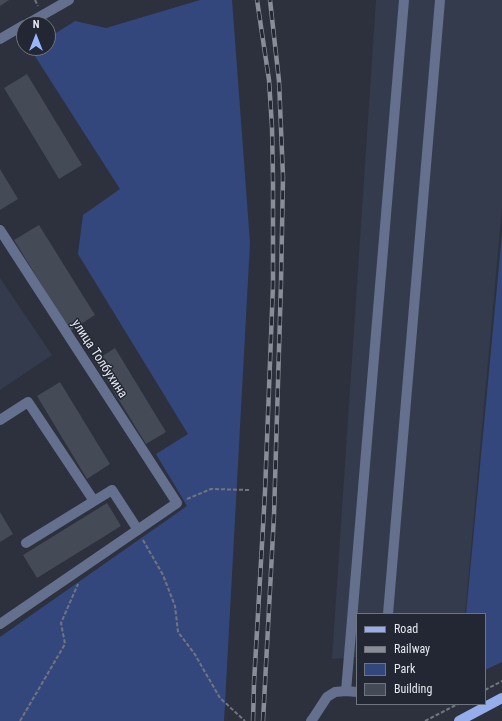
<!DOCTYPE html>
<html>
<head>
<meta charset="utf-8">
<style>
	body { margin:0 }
	#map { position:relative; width:502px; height:721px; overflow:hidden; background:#2c313d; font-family:"Roboto Condensed",sans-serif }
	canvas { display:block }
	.legend { position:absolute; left:356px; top:613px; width:130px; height:92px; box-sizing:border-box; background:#222733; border:1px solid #70747f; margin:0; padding:5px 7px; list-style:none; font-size:12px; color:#e5e8f0 }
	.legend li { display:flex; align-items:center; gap:8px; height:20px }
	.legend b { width:20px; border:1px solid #70747f }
	.north { position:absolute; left:16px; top:16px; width:40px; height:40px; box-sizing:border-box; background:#222733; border:1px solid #70747f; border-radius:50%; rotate:0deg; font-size:11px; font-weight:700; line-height:16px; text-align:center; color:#e5e8f0 }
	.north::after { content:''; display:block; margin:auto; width:14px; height:18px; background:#99b5fd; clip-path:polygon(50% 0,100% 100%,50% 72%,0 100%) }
</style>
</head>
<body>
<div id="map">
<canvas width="502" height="721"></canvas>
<ul class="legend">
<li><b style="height:5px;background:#95adeb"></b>Road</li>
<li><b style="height:5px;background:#898d97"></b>Railway</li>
<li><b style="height:11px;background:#34477d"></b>Park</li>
<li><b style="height:11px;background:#454a57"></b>Building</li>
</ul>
<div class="north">N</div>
</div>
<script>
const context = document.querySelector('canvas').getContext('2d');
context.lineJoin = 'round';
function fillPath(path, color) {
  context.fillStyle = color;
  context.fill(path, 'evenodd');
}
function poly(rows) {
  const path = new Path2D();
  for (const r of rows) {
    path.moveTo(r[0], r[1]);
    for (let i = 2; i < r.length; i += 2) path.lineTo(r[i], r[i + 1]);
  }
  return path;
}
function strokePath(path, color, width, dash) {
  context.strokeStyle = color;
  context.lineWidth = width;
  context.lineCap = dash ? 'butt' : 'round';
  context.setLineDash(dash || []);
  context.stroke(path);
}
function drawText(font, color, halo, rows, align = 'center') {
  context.font = font + ' "Roboto Condensed",sans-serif';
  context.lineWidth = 3;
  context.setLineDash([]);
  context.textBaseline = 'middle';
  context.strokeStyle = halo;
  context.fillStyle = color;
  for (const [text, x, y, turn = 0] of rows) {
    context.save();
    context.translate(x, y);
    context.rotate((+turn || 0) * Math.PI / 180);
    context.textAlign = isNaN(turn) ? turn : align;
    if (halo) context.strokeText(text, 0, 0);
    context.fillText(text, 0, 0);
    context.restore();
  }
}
const built = poly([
	[376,0,502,0,502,208,465,614,357,614,357,657,332,659],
	[0,278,52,355,0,390]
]);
const green = poly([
	[200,0,232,0,250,243,224,721,0,721,0,637,187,506,156,454,188,434,78,254,83,215,120,189,31,50,34,48,48,48,48,38,75,21,106,28],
	[502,234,502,662,485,670,485,614,466,614]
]);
const building = poly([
	[0,0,9,0,0,6],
	[27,74,82,165,59,179,4,88],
	[0,169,18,199,0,210],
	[39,225,95,315,70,331,14,240],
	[115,348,166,432,146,444,95,361],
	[60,382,110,464,87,479,37,396],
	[107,503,121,526,37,578,23,555],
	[0,512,13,534,0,542]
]);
const path = poly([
	[35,0,38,6],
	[187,499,211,489,249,490],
	[143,540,163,575,175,606,178,632,194,653,220,698,245,721],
	[485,690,502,681],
	[20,721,65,644,61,623,78,584],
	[425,721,458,704]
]);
const minor = poly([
	[27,24,69,0],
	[0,39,24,25],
	[0,230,177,503,0,624],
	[0,420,28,402,94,501],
	[26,543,112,490,138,530],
	[388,614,440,0],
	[357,692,346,691,404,0],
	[311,721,314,717,327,697,335,692,346,691]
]);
const major = poly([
	[459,721,502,698]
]);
const rail = poly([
	[253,721,254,683,265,492,273,285,273,180,272,127,269,80,257,0],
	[263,721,274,515,281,283,283,177,279,81,270,0]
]);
const streetNames = [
	["улица Толбухина",99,359,57]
];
fillPath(built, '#343b4c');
fillPath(green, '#34477d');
fillPath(building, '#454a57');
strokePath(path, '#71757f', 2, [4, 2]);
strokePath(minor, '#64708e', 10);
strokePath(major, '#95adeb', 10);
strokePath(rail, '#898d97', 4.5);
strokePath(rail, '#222733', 3, [9]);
drawText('13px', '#e5e8f0', '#222733', streetNames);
</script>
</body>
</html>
